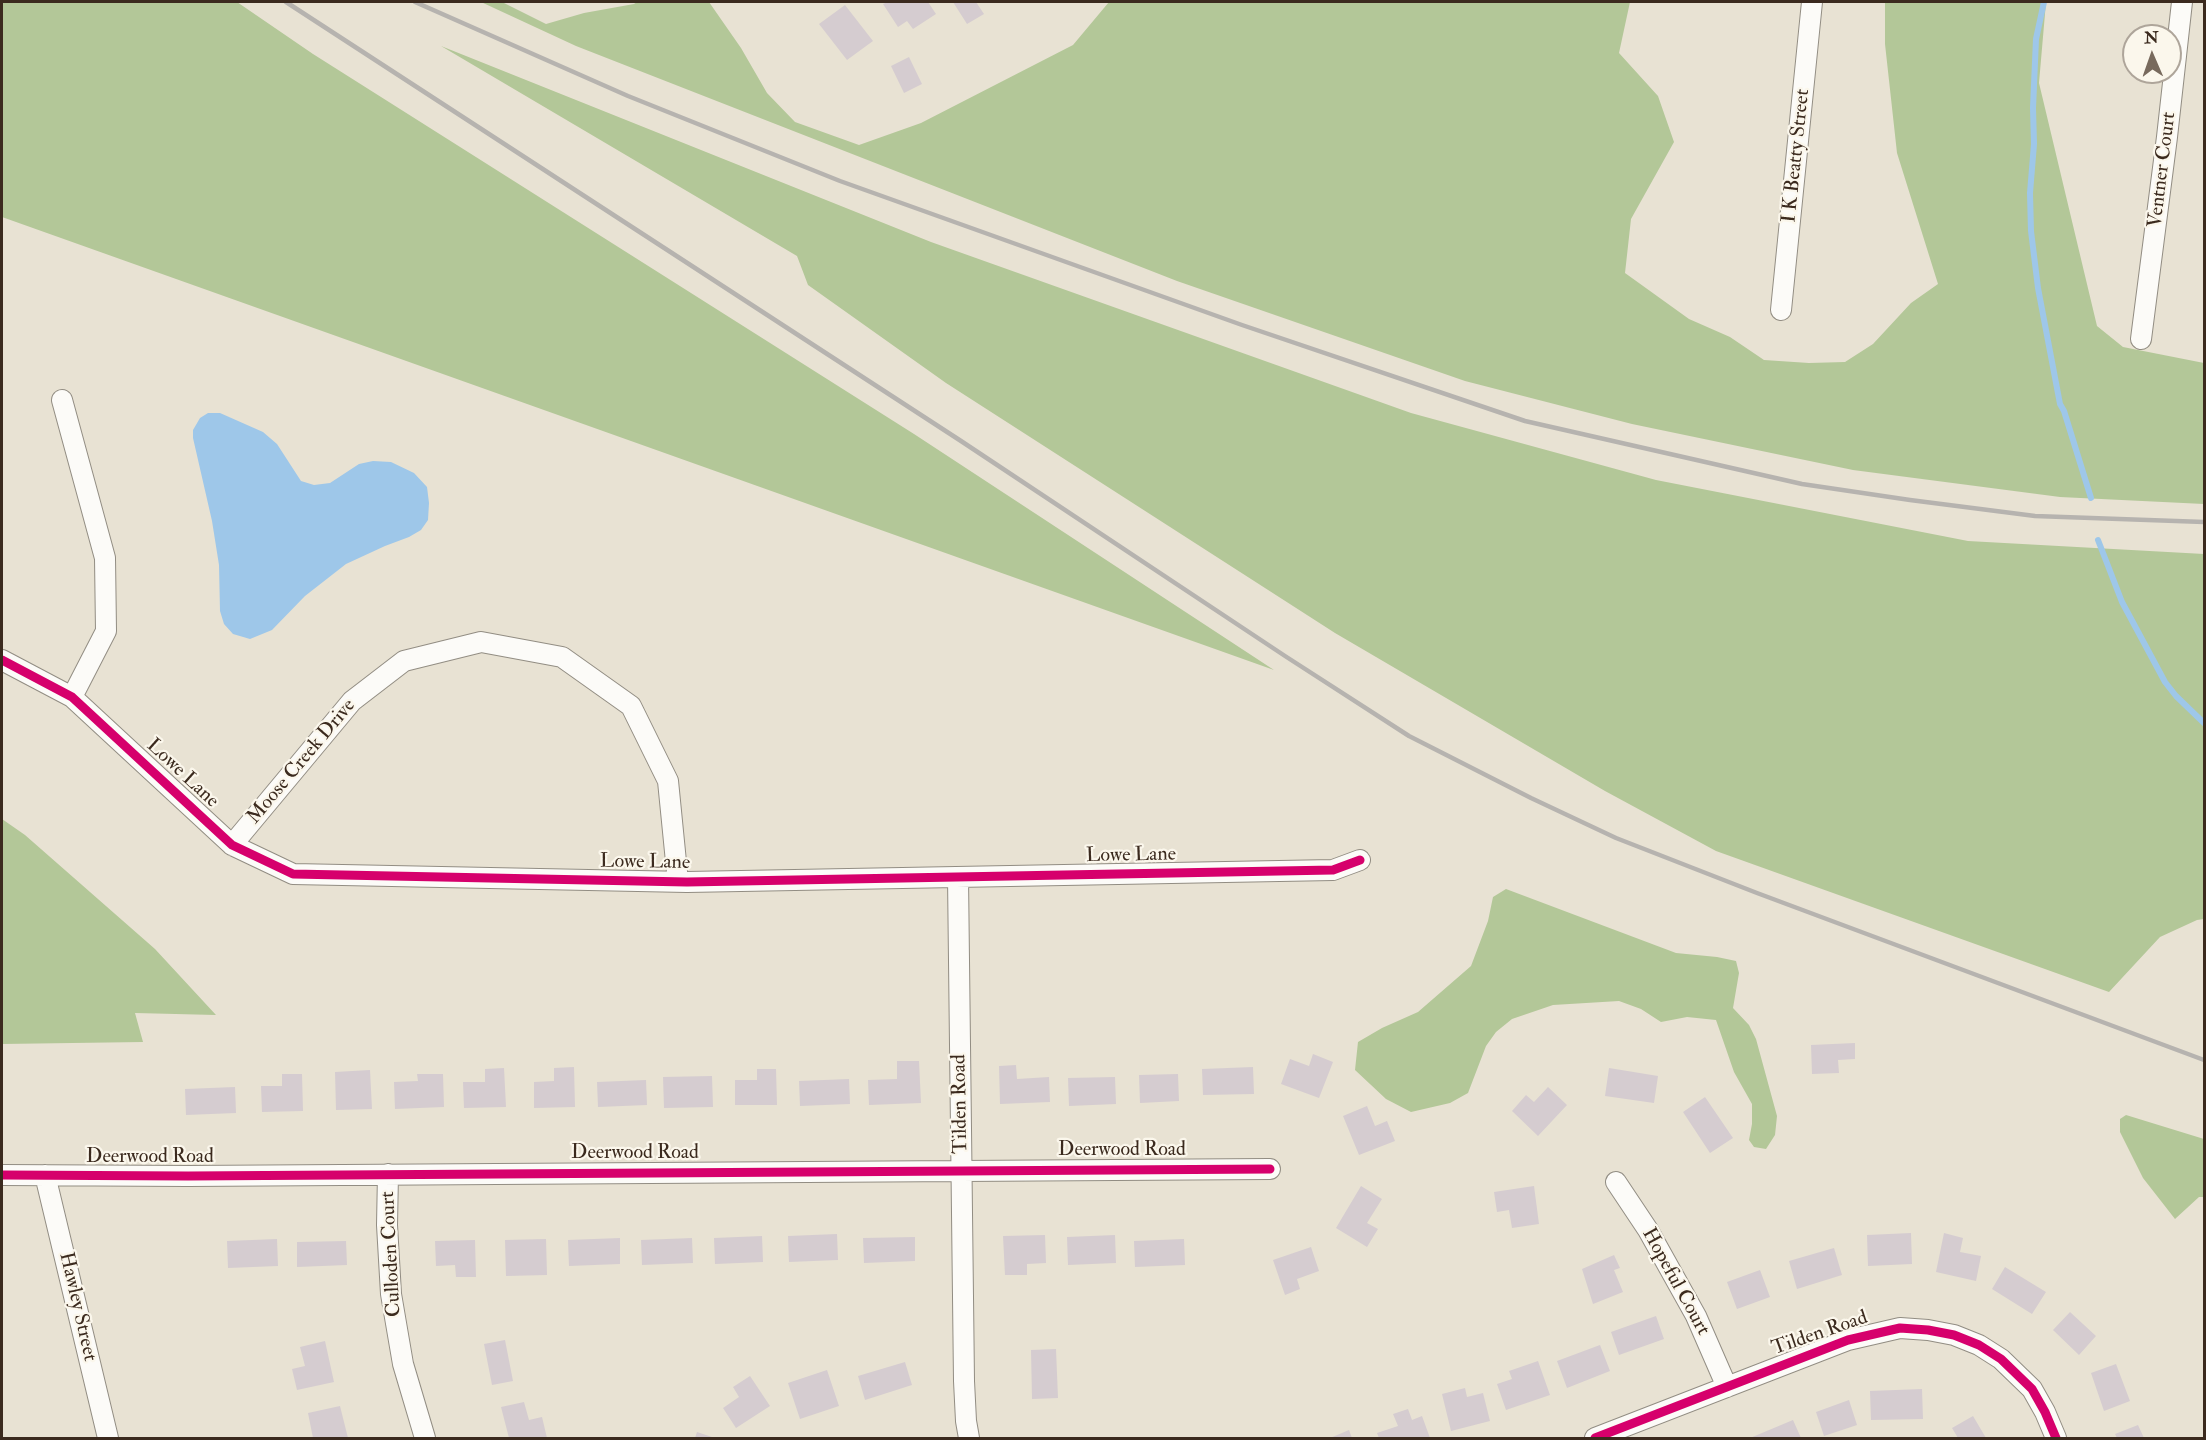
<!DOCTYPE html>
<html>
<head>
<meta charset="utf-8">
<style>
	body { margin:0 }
	#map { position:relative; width:2206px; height:1440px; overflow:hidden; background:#e8e2d3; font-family:"IM FELL Double Pica",serif }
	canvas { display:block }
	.frame { position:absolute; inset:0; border:3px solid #3b2a1e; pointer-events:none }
	.north { position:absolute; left:2122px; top:24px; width:60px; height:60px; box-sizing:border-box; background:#fbf7ec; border:2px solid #aea59a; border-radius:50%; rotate:358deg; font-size:16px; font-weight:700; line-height:24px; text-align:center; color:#3b2a1e }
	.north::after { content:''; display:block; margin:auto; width:21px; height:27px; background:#786a5d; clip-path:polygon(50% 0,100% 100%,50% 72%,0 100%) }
</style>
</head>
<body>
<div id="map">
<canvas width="2206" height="1440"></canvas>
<div class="frame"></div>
<div class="north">N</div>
</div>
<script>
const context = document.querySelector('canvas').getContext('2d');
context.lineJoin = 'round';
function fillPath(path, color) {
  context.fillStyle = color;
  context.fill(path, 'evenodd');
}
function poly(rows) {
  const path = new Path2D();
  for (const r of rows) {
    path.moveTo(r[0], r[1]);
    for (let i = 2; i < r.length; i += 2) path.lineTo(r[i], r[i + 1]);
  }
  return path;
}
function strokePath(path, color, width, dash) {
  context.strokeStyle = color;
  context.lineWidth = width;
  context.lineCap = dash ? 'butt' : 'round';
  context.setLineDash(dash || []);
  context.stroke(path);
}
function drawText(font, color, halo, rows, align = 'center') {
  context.font = font + ' "IM FELL Double Pica",serif';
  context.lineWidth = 4.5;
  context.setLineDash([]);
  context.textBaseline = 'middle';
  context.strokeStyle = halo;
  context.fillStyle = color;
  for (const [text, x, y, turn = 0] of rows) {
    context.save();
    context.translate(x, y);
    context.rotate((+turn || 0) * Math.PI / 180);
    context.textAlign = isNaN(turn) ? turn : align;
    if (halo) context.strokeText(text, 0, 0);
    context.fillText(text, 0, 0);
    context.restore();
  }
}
const forest = poly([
	[2,2,237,2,313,54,914,434,1274,670,2,217],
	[481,2,502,2,546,24,584,13,634,4,637,2,709,2,741,48,767,93,795,122,859,145,921,123,1073,45,1109,2,1630,2,1619,53,1658,96,1674,142,1631,219,1625,273,1689,319,1730,337,1764,360,1809,363,1845,362,1873,344,1911,303,1938,284,1897,153,1885,44,1885,2,2046,2,2039,83,2097,326,2123,347,2204,363,2204,504,2060,497,1853,470,1632,424,1465,381,1177,281,576,46],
	[441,46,931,242,1411,413,1656,480,1968,541,2204,554,2204,919,2197,920,2160,937,2109,992,1716,851,1605,791,1335,633,946,383,808,285,797,256],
	[2,819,25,835,155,949,216,1015,135,1013,143,1042,2,1044],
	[1506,889,1676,953,1717,957,1736,961,1739,973,1733,1008,1749,1025,1756,1039,1777,1116,1775,1135,1766,1149,1754,1147,1749,1140,1752,1124,1752,1104,1734,1072,1716,1020,1687,1017,1661,1022,1641,1009,1619,1001,1553,1005,1512,1019,1496,1032,1486,1046,1468,1093,1450,1103,1411,1112,1386,1099,1355,1070,1358,1042,1382,1028,1418,1012,1471,966,1488,921,1493,897],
	[2126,1115,2204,1139,2204,1197,2199,1197,2175,1219,2143,1178,2120,1132,2120,1119]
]);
const water = poly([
	[208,413,220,413,263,432,277,444,301,481,314,485,330,483,359,464,373,461,391,462,414,473,427,487,429,503,428,520,421,530,409,537,385,546,346,564,305,596,272,630,250,639,233,634,224,624,220,611,219,565,212,521,193,438,193,430,200,418]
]);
const stream = poly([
	[2044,2,2036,39,2033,108,2034,144,2030,193,2031,231,2038,288,2060,404,2064,411,2091,498],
	[2098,540,2122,602,2165,682,2176,696,2204,723]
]);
const building = poly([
	[888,2,928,2,936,14,913,29,907,21,898,27,883,4],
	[953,2,976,2,984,14,967,24],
	[845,5,873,41,847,60,819,24],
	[909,57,922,84,904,93,891,66],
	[1855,1043,1855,1059,1838,1060,1839,1073,1812,1074,1811,1045],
	[1313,1054,1333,1062,1319,1098,1281,1084,1290,1059,1309,1066],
	[897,1061,919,1061,921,1103,869,1105,868,1080,897,1079],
	[1016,1065,1017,1079,1049,1077,1050,1102,1000,1104,999,1066],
	[574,1067,575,1107,534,1108,534,1082,554,1081,554,1068],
	[1253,1067,1254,1094,1203,1095,1202,1069],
	[504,1068,506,1107,464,1108,463,1082,485,1082,485,1069],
	[1609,1068,1658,1076,1654,1103,1605,1096],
	[757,1069,776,1069,777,1105,735,1105,735,1080,757,1080],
	[370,1070,372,1109,336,1110,335,1072],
	[282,1074,302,1074,303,1111,262,1112,261,1086,282,1086],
	[417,1074,443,1074,444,1107,395,1109,394,1082,418,1081],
	[1178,1074,1179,1101,1140,1103,1139,1075],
	[712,1076,713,1107,664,1108,663,1077],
	[1115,1077,1116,1104,1069,1106,1068,1078],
	[849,1079,850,1104,800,1106,799,1081],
	[646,1080,647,1105,598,1107,597,1082],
	[235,1087,236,1113,186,1115,185,1089],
	[1548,1087,1567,1105,1538,1136,1512,1111,1526,1095,1534,1102],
	[1705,1097,1733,1138,1710,1153,1683,1112],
	[1367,1106,1375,1126,1387,1121,1395,1141,1359,1155,1343,1116],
	[1361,1186,1382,1199,1367,1223,1378,1229,1367,1247,1336,1228],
	[1534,1186,1539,1224,1512,1228,1509,1210,1497,1212,1494,1192],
	[1911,1233,1912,1264,1868,1266,1867,1235],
	[1944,1233,1963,1238,1960,1252,1981,1256,1976,1281,1936,1272],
	[837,1234,838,1260,789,1262,788,1236],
	[1045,1235,1046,1263,1027,1264,1027,1275,1005,1275,1003,1236],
	[1115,1235,1116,1263,1068,1265,1067,1237],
	[762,1236,763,1262,715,1264,714,1238],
	[915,1237,915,1261,864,1263,863,1238],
	[620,1238,620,1264,569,1266,568,1240],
	[692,1238,693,1263,642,1265,641,1240],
	[277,1239,278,1266,228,1268,227,1241],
	[546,1239,547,1275,506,1276,505,1240],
	[1184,1239,1185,1265,1135,1267,1134,1241],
	[475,1240,476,1277,456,1277,455,1265,436,1266,435,1241],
	[346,1241,347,1265,297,1267,297,1242],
	[1311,1247,1319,1271,1297,1279,1300,1289,1285,1295,1273,1260],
	[1834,1248,1842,1275,1797,1289,1789,1261],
	[1614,1255,1620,1268,1614,1270,1623,1292,1593,1304,1582,1269],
	[2005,1267,2046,1292,2032,1314,1992,1289],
	[1760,1270,1770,1297,1737,1309,1727,1282],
	[2070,1312,2096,1336,2079,1355,2053,1330],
	[1656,1316,1664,1339,1619,1355,1611,1332],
	[505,1340,513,1381,492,1385,484,1344],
	[325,1341,334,1382,297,1390,292,1369,305,1366,300,1347],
	[1600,1345,1610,1371,1567,1388,1557,1361],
	[1056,1349,1058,1398,1032,1399,1031,1350],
	[1538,1361,1550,1395,1506,1410,1497,1384,1512,1379,1509,1371],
	[905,1362,912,1385,865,1400,858,1376],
	[2116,1364,2130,1401,2104,1411,2091,1373],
	[827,1370,839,1406,800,1419,788,1383],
	[750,1376,770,1406,736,1428,723,1408,739,1397,733,1387],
	[1465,1388,1467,1397,1483,1393,1490,1421,1451,1431,1442,1394],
	[1922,1389,1923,1419,1871,1420,1870,1391],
	[1849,1400,1857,1425,1824,1436,1816,1412],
	[524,1402,529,1420,542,1417,547,1438,509,1438,501,1407],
	[340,1406,348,1438,313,1438,308,1413],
	[1408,1409,1412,1420,1422,1416,1430,1438,1379,1438,1377,1433,1398,1426,1393,1414],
	[1973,1416,1986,1438,1958,1438,1952,1428],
	[1793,1420,1801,1438,1750,1438],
	[2138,1425,2144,1438,2117,1438,2115,1434],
	[1349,1430,1352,1438,1330,1438],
	[697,1432,715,1438,695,1438]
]);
const street = poly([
	[1781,310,1812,2],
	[2141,339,2167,137,2182,2],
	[62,400,105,558,106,631,72,697],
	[2,660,72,697,232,845,293,874,687,882,1333,870,1360,860],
	[232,845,352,701,404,661,481,642,562,657,631,706,668,781,678,882],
	[958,877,964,1381,966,1421,969,1438],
	[388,1174,387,1225,391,1294,403,1364,425,1438],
	[2,1175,188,1176,1270,1169],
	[45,1175,108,1438],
	[1616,1182,1648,1230,1696,1316,1727,1387],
	[1595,1438,1848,1340,1900,1328,1928,1330,1954,1335,1979,1345,2001,1359,2032,1389,2045,1412,2056,1438]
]);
const rail = poly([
	[286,2,961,441,1285,656,1409,736,1531,798,1616,838,1757,893,2204,1060],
	[415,2,628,96,840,181,1242,325,1525,421,1802,484,1910,500,2035,516,2204,522]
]);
const cycleway = poly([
	[2,660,72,697,232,845,293,874,687,882,1333,870,1360,860],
	[2,1175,188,1176,1270,1169],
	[1595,1438,1848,1340,1900,1328,1928,1330,1954,1335,1979,1345,2001,1359,2032,1389,2045,1412,2056,1438]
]);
const streetNames = [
	["I K Beatty Street",1797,156,-84],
	["Ventner Court",2163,170,-83],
	["Moose Creek Drive",302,762,-50],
	["Lowe Lane",182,774,43],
	["Lowe Lane",1131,856,-1],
	["Lowe Lane",645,863,1],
	["Tilden Road",961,1104,-91],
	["Deerwood Road",1122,1151],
	["Deerwood Road",635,1154],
	["Deerwood Road",150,1158],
	["Culloden Court",392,1254,-93],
	["Hopeful Court",1675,1282,61],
	["Hawley Street",77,1307,77],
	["Tilden Road",1820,1334,-19]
];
fillPath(forest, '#b3c798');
fillPath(water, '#9ec7e9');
strokePath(stream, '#9ec7e9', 6);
fillPath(building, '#d5ccd0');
strokePath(street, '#928d83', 22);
strokePath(street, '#fcfbf8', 20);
strokePath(rail, '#b6b3af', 4.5);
strokePath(cycleway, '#d6006c', 9);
drawText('20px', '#3b2a1e', '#fbf7ec', streetNames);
</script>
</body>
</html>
